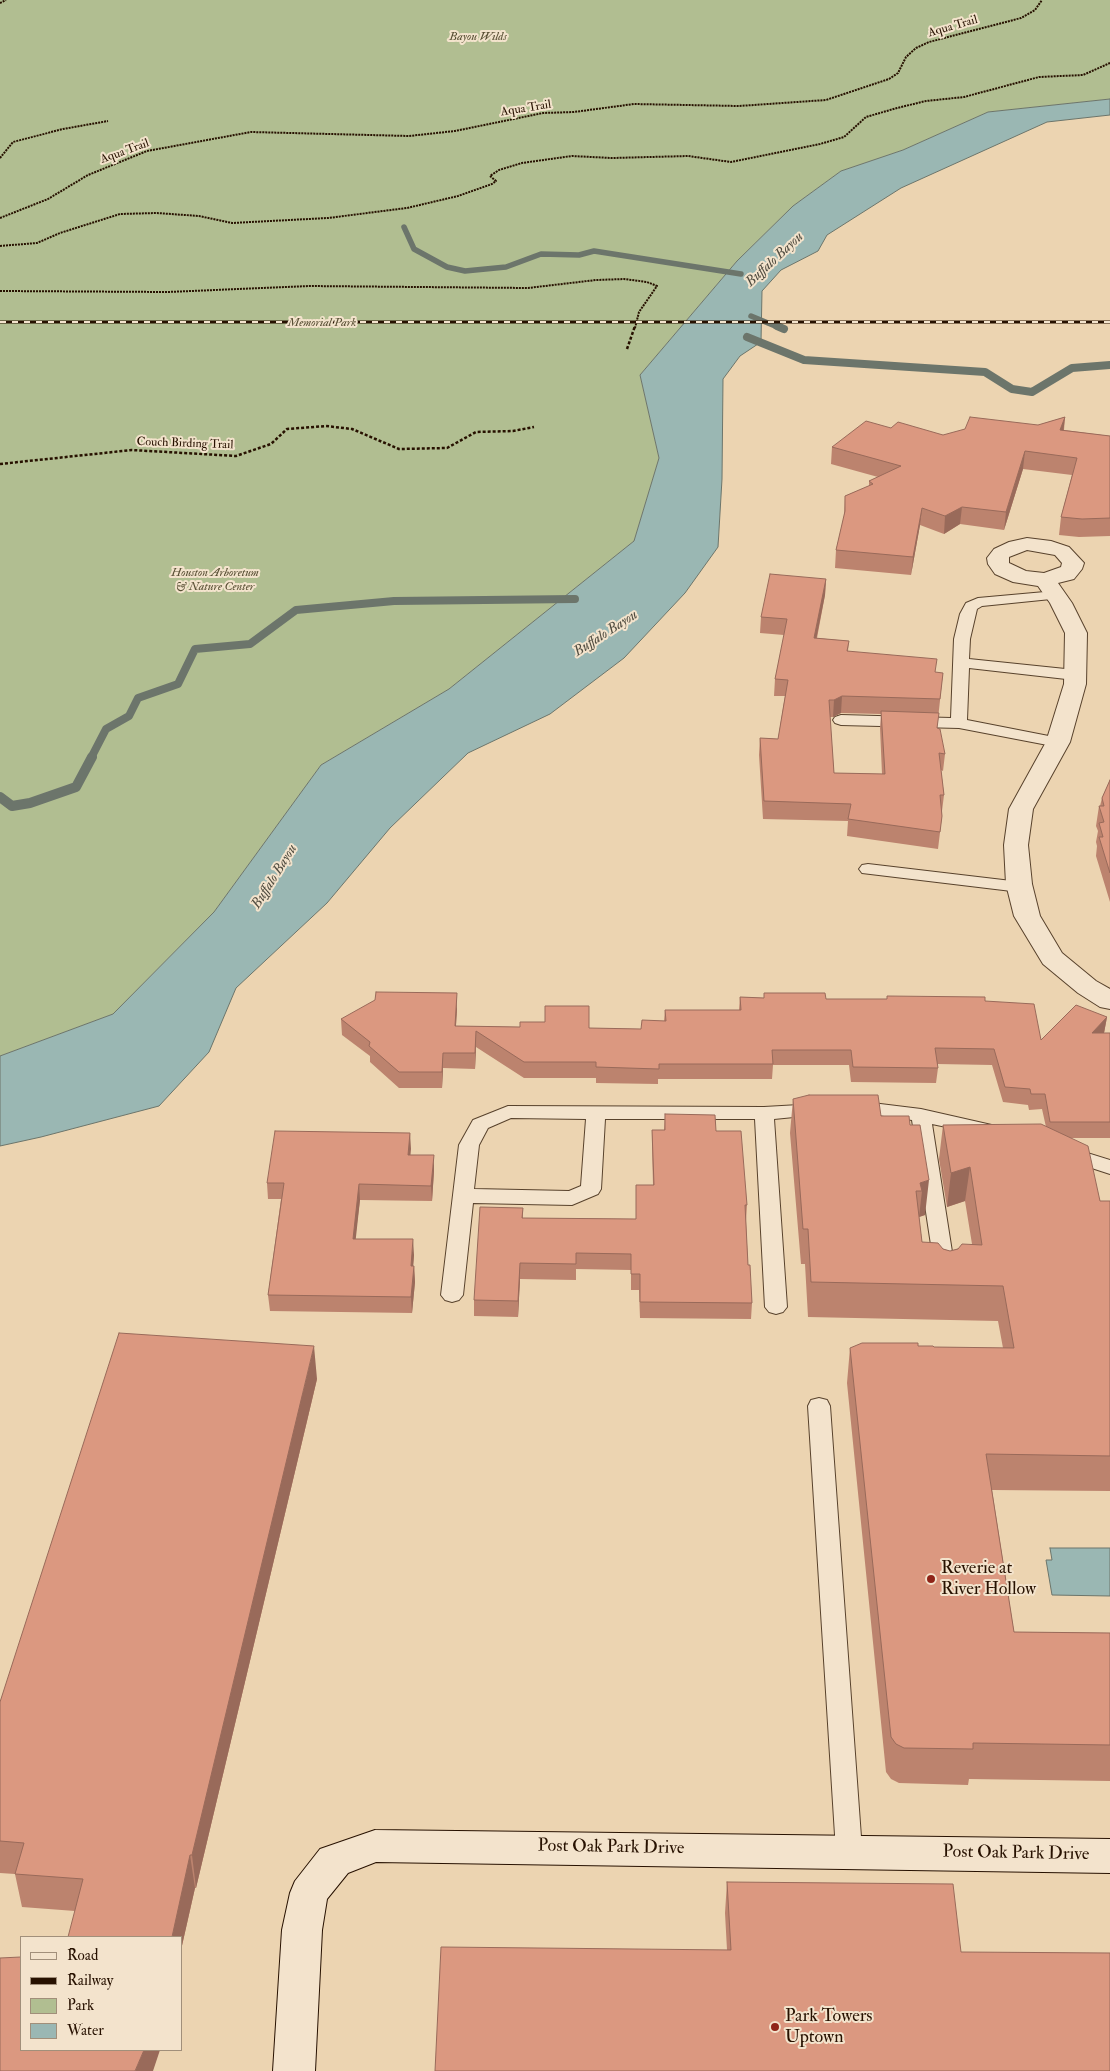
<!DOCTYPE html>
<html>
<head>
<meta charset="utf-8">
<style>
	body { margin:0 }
	#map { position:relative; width:1110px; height:2071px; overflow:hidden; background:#ecd4b1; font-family:"IM FELL Double Pica",serif }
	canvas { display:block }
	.legend { position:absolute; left:20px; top:1936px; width:162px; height:115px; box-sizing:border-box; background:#f3e3cc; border:1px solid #a18f7a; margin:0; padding:6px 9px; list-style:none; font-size:15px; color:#271100 }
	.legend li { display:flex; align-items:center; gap:10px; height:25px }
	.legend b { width:25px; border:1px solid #a18f7a }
</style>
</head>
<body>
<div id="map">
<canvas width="1110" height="2071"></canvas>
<ul class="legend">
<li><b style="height:6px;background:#f3e3cc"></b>Road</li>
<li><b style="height:6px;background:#271100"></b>Railway</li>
<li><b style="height:14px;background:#b1be91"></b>Park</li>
<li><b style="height:14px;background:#9ab7b3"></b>Water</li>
</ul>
</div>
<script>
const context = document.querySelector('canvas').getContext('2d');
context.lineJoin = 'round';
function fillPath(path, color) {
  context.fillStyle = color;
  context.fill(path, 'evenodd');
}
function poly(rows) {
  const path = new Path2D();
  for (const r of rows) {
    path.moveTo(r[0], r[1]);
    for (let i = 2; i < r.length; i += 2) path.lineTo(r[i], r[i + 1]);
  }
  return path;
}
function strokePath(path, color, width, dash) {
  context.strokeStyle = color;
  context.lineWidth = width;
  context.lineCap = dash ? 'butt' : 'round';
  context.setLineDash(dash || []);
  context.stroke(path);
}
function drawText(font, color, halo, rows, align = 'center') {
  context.font = font + ' "IM FELL Double Pica",serif';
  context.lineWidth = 4;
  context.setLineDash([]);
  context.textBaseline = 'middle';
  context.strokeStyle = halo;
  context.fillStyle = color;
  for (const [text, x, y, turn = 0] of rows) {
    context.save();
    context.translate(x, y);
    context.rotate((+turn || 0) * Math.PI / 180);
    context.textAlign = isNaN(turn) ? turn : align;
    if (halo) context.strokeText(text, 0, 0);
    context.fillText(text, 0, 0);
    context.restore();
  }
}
const green = poly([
	[0,0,1110,0,1110,99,988,112,903,150,841,171,793,206,737,261,640,375,659,458,634,541,449,689,321,765,214,912,113,1014,0,1056]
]);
const water = poly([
	[1110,99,1110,115,1047,122,901,188,827,235,818,251,781,270,762,291,761,342,740,356,723,379,722,479,718,547,685,593,624,658,550,714,468,753,390,828,327,903,236,988,209,1052,159,1106,41,1137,0,1146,0,1056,113,1014,214,912,321,765,449,689,634,541,659,458,640,375,737,261,793,206,841,171,903,150,988,112,1110,99],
	[1050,1548,1110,1548,1110,1596,1052,1595,1046,1560,1052,1560,1050,1548]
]);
const streamFar2 = poly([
	[404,227,414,249,447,267,465,271,506,267,541,254,579,255,594,251,741,274],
	[751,316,780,328]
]);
const streamFar1 = poly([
	[777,326,784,329],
	[747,337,804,360,985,372,1012,389,1032,392,1072,368,1110,365],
	[91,758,106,729,129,716,138,698,178,684,195,649,250,644,296,610,394,601,575,599]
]);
const stream = poly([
	[0,797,12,806,30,803,76,787,92,757]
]);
const pathFar1 = poly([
	[0,3,6,0],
	[0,158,13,142,63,129,108,121],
	[0,218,48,199,88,175,147,151,251,132,409,136,455,131,543,113,574,112,634,104,739,106,826,100,889,79,898,73,906,57,916,48,929,42,1021,18,1035,10,1042,0],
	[0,246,37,243,60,233,120,214,157,213,199,216,232,223,328,218,407,208,458,196,492,184,496,181,490,176,499,170,522,163,572,156,612,158,688,156,731,162,820,144,844,137,866,117,897,108,926,101,964,97,1039,77,1083,75,1110,63],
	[0,291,168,292,309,286,528,288,596,280,624,279,647,282,657,286,639,312,635,328]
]);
const path = poly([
	[627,349,635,326],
	[0,464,132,450,236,456,271,444,287,429,326,426,352,429,399,449,447,448,476,432,513,431,534,427]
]);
const lane = poly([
	[1056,591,1061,592,1063,595,1061,598,982,606,977,609,970,639,969,659,1075,670,1080,672,1083,675,1080,678,1075,680,969,668,967,720,1064,739,1066,742,1064,745,1058,747,959,728,841,725,835,723,833,720,835,717,841,715,951,718,954,639,960,614,966,603,978,598,1056,591],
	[868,864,1020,882,1026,883,1029,887,1026,891,1020,892,862,873,859,869,862,865,868,864],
	[856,1101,921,1109,996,1126,999,1130,996,1134,989,1136,932,1124,955,1271,952,1276,945,1278,938,1276,935,1271,912,1120,849,1111,846,1107,849,1103,856,1101],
	[817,1104,824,1106,827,1110,824,1114,774,1119,787,1307,783,1312,776,1314,769,1312,765,1307,755,1119,605,1119,601,1189,598,1194,572,1205,473,1203,463,1295,459,1300,452,1302,445,1300,441,1295,459,1145,473,1120,508,1106,764,1107,817,1104],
	[511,1118,586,1119,581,1186,569,1191,474,1189,479,1145,488,1128,511,1118],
	[1068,1147,1110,1160,1110,1174,1061,1158,1058,1153,1061,1148,1068,1147],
	[819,1398,827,1400,830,1406,862,1851,858,1859,849,1862,840,1859,836,1851,808,1406,811,1400,819,1398]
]);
const street = poly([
	[1027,538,1051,541,1069,547,1084,563,1082,569,1074,579,1058,583,1072,603,1087,633,1086,684,1070,742,1033,809,1028,845,1032,884,1040,916,1062,953,1096,981,1110,989,1110,1009,1100,1007,1078,993,1043,964,1014,916,1006,884,1004,845,1009,809,1046,742,1064,684,1065,633,1050,603,1038,586,1013,582,995,574,988,564,987,558,994,549,1009,542,1027,538],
	[1027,550,1055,555,1062,563,1061,567,1044,573,1026,571,1009,563,1009,557,1027,550]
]);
const secondary = poly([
	[375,1830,1110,1839,1110,1873,376,1862,348,1873,327,1899,322,1930,315,2071,273,2071,282,1930,290,1893,295,1881,320,1849,375,1830]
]);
const rail = poly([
	[0,322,1110,322]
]);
const wall = poly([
	[1065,417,1064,430,1110,436,1110,536,1079,537,1059,535,1061,517,1072,475,1023,469,1004,530,960,524,944,534,920,525,911,575,835,568,836,550,844,516,845,496,869,486,869,481,878,477,831,464,832,447,891,428,943,435,1038,425],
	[826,579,825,595,817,638,849,641,848,651,935,673,943,673,937,728,945,754,943,771,941,770,944,795,942,811,942,816,938,849,847,836,848,821,763,819,759,755,760,738,778,739,785,696,774,696,775,679,784,635,760,633,761,617],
	[841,713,881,714,880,728,882,774,834,773,830,717,833,717],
	[1110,780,1110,902,1096,856,1097,846,1096,842,1098,831,1096,826,1099,806,1100,806,1102,798],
	[764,993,826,999,985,1001,1041,1040,1107,1017,1104,1033,1110,1033,1110,1138,1071,1138,1100,1201,1110,1201,1110,1491,992,1490,1014,1632,1110,1633,1110,1781,969,1779,968,1785,899,1783,891,1779,886,1772,847,1383,850,1348,918,1346,934,1347,1003,1348,998,1321,808,1317,805,1264,801,1264,790,1133,793,1099,881,1116,910,1125,920,1125,925,1215,919,1217,922,1242,950,1251,972,1244,965,1201,947,1207,939,1159,943,1125,1046,1127,1042,1109,1029,1110,1028,1105,1003,1102,992,1065,937,1064,938,1068,936,1083,851,1082,849,1065,773,1065,772,1079,658,1079,658,1084,596,1083,596,1078,524,1078,476,1047,475,1069,443,1068,442,1088,399,1088,370,1062,370,1056,342,1035,341,1019,457,1008,456,1026,641,1029,664,1021,665,1010,739,1010,740,997,764,998],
	[665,1114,716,1131,747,1205,746,1221,748,1265,752,1303,751,1319,640,1318,639,1290,631,1290,631,1270,576,1269,576,1280,520,1279,518,1317,474,1316,474,1300,523,1208,523,1218,636,1219,636,1185,653,1185,652,1146,652,1130,664,1130],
	[410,1133,410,1155,434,1171,432,1201,360,1200,355,1239,414,1255,413,1266,414,1266,415,1282,412,1313,270,1311,268,1295,281,1199,268,1199,267,1183],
	[317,1379,196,1888,195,1888,181,1950,181,1937,75,1911,22,1907,15,1874,0,1873,0,1702],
	[727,1882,961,1952,727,1950,725,1913]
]);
const shadedWall = poly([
	[1065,417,1063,434,1060,430],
	[1025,451,1023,469,1004,530,1006,512],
	[962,507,960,524,944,534,945,516],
	[922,508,920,525,911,575,913,557],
	[826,579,825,595,813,655,814,638],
	[842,696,841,713,833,717,834,700],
	[457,993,457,1008,455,1041,455,1026],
	[1107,1017,1104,1033,1090,1048,1092,1033],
	[476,1031,476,1047,475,1069,475,1053],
	[443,1053,443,1068,442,1088,442,1072],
	[410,1133,411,1149,409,1171,408,1155],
	[434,1155,434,1171,432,1201,431,1186],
	[970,1167,965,1201,947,1207,951,1173],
	[929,1180,925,1215,919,1217,922,1191,920,1183],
	[359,1184,360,1200,354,1255,353,1239],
	[413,1239,414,1255,412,1282,411,1266],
	[520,1263,520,1279,518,1317,518,1301],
	[414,1266,415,1282,412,1313,411,1297],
	[314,1346,317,1379,196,1888,192,1855],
	[190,1855,195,1888,181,1950,181,1937,172,1937],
	[144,2050,160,2050,153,2071,135,2071]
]);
const building = poly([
	[970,417,1038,425,1065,417,1060,430,1110,436,1110,518,1082,519,1061,517,1077,458,1025,451,1006,512,962,507,945,516,922,508,913,557,836,550,845,511,845,496,873,484,869,481,901,466,832,447,866,421,891,428,898,422,943,435,965,429,970,417],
	[770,574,826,579,814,638,849,641,847,651,937,659,935,672,943,673,940,699,842,696,834,700,829,700,834,773,885,774,881,711,939,713,937,728,940,729,945,754,939,753,944,795,940,795,942,816,940,832,848,819,851,804,764,801,760,738,778,739,788,680,775,679,787,619,761,617,770,574],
	[1110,780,1110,873,1099,837,1103,837,1099,823,1104,822,1099,806,1104,806,1102,798,1110,780],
	[376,992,457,993,455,1026,520,1027,520,1022,545,1022,545,1006,589,1006,589,1028,641,1029,642,1020,666,1021,665,1010,741,1010,740,997,764,998,764,993,825,993,826,999,887,999,887,996,985,997,985,1001,1034,1004,1041,1040,1076,1005,1107,1017,1092,1033,1110,1033,1110,1122,1050,1122,1045,1094,1031,1094,1030,1089,1005,1087,994,1049,935,1048,938,1068,853,1067,851,1050,772,1050,773,1064,659,1064,659,1069,596,1067,596,1062,524,1062,476,1031,475,1053,443,1053,442,1072,399,1072,369,1046,370,1042,341,1019,375,1000,376,992],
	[809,1095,878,1095,881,1116,909,1116,910,1125,920,1125,929,1180,920,1183,922,1191,916,1191,922,1242,938,1243,943,1249,950,1251,958,1249,962,1244,982,1245,970,1167,951,1173,943,1125,1041,1124,1088,1146,1100,1201,1110,1201,1110,1456,986,1454,1014,1632,1110,1633,1110,1745,973,1743,973,1749,904,1748,896,1744,891,1737,850,1348,862,1343,918,1343,918,1346,933,1346,934,1347,1014,1348,1003,1286,811,1282,808,1229,803,1229,793,1099,809,1095],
	[665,1114,715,1115,716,1131,741,1131,747,1205,745,1205,748,1265,750,1265,752,1303,640,1302,640,1274,631,1274,631,1254,576,1253,576,1264,520,1263,518,1301,474,1300,480,1207,523,1208,522,1218,636,1219,636,1185,654,1185,652,1130,665,1130,665,1114],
	[275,1131,410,1133,408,1155,434,1155,431,1186,359,1184,353,1239,413,1239,411,1266,414,1266,411,1297,268,1295,284,1183,267,1183,275,1131],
	[119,1333,314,1346,192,1855,190,1855,172,1937,68,1937,83,1879,15,1874,24,1843,0,1841,0,1702,119,1333],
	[727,1882,953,1884,961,1952,1110,1953,1110,2071,435,2071,441,1947,731,1950,727,1882],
	[21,1957,21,2050,144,2050,135,2071,0,2071,0,1958,21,1957]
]);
const markers = [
	[931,1579,5,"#8f2418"],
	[775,2027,5,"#8f2418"]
];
const farStreetnames = [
	["Aqua Trail",953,27,-16],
	["Aqua Trail",526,109,-9],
	["Aqua Trail",125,152,-20],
	["Couch Birding Trail",185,444,2]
];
const farParknames = [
	["Bayou Wilds",478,37],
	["Memorial Park",322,323],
	["Houston Arboretum",215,573],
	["& Nature Center",215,587]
];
const farWaternames = [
	["Buffalo Bayou",775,260,-43],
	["Buffalo Bayou",606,634,-33],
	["Buffalo Bayou",275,877,-58]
];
const nearPoinames = [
	["Reverie at",941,1569],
	["River Hollow",941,1590],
	["Park Towers",785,2017],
	["Uptown",785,2038]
];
const nearStreetnames = [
	["Post Oak Park Drive",611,1848,1],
	["Post Oak Park Drive",1016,1854,1]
];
fillPath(green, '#b1be91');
fillPath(water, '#9ab7b3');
strokePath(water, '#6c756b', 1);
strokePath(streamFar2, '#6c756b', 5.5);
strokePath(streamFar1, '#6c756b', 8);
strokePath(stream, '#6c756b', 10);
strokePath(lane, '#58422c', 2);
strokePath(street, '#58422c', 2);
strokePath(secondary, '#271100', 2);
strokePath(pathFar1, '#271100', 2, [2, 1]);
strokePath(path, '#271100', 2.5, [3, 2]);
fillPath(lane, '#f3e3cc');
fillPath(street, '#f3e3cc');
fillPath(secondary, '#f3e3cc');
strokePath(rail, '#271100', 3);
strokePath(rail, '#f3e3cc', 2, [6]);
fillPath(wall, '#bc836e');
fillPath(shadedWall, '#996a5a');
fillPath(building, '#db9880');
strokePath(building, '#996a5a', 1);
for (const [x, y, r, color] of markers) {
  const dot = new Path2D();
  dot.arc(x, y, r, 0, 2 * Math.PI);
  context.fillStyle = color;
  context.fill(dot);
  strokePath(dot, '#f3e3cc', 2);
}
drawText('12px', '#271100', '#f3e3cc', farStreetnames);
drawText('italic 12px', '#574e33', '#f3e3cc', farParknames);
drawText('italic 14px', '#4f4b3f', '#f3e3cc', farWaternames);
drawText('18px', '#271100', '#f3e3cc', nearPoinames, 'left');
drawText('18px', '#271100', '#f3e3cc', nearStreetnames);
</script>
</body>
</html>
